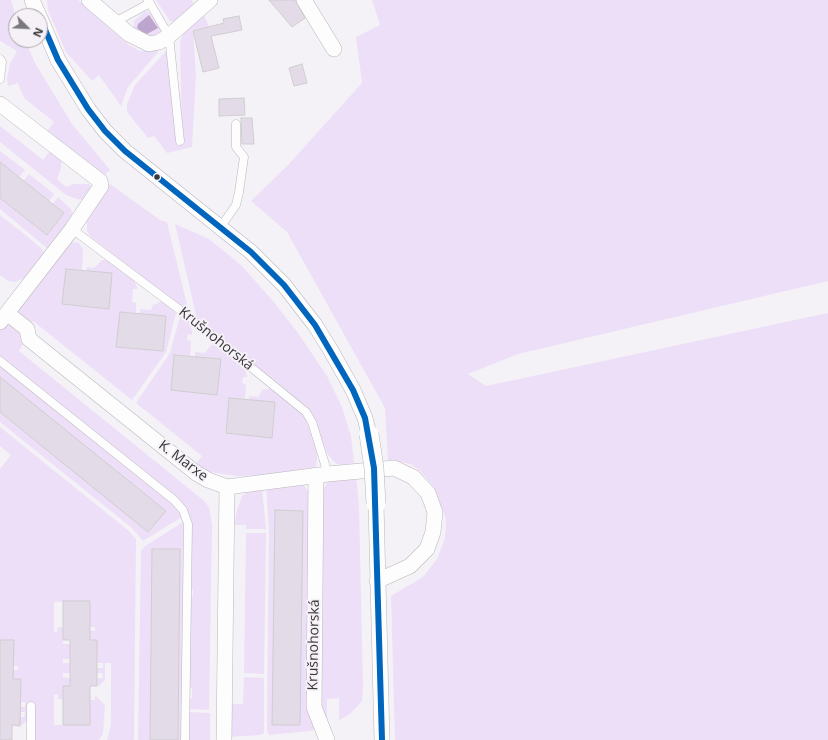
<!DOCTYPE html>
<html>
<head>
<meta charset="utf-8">
<style>
	body { margin:0 }
	#map { position:relative; width:828px; height:740px; overflow:hidden; background:#f4f2f6; font-family:"Open Sans",sans-serif }
	canvas { display:block }
	.north { position:absolute; left:8px; top:8px; width:40px; height:40px; box-sizing:border-box; background:#f5f1f7; border:1px solid #aaa7ab; border-radius:50%; rotate:114deg; font-size:11px; font-weight:700; line-height:16px; text-align:center; color:#39373a }
	.north::after { content:''; display:block; margin:auto; width:14px; height:18px; background:#7a787c; clip-path:polygon(50% 0,100% 100%,50% 72%,0 100%) }
</style>
</head>
<body>
<div id="map">
<canvas width="828" height="740"></canvas>
<div class="north">N</div>
</div>
<script>
const context = document.querySelector('canvas').getContext('2d');
context.lineJoin = 'round';
function fillPath(path, color) {
  context.fillStyle = color;
  context.fill(path, 'evenodd');
}
function poly(rows) {
  const path = new Path2D();
  for (const r of rows) {
    path.moveTo(r[0], r[1]);
    for (let i = 2; i < r.length; i += 2) path.lineTo(r[i], r[i + 1]);
  }
  return path;
}
function strokePath(path, color, width, dash) {
  context.strokeStyle = color;
  context.lineWidth = width;
  context.lineCap = dash ? 'butt' : 'round';
  context.setLineDash(dash || []);
  context.stroke(path);
}
function drawText(font, color, halo, rows, align = 'center') {
  context.font = font + ' "Open Sans",sans-serif';
  context.lineWidth = 4;
  context.setLineDash([]);
  context.textBaseline = 'middle';
  context.strokeStyle = halo;
  context.fillStyle = color;
  for (const [text, x, y, turn = 0] of rows) {
    context.save();
    context.translate(x, y);
    context.rotate((+turn || 0) * Math.PI / 180);
    context.textAlign = isNaN(turn) ? turn : align;
    if (halo) context.strokeText(text, 0, 0);
    context.fillText(text, 0, 0);
    context.restore();
  }
}
const green = poly([
	[0,0,11,0,16,17,16,40,25,40,35,63,72,124,110,170,104,176,47,131,54,122,24,98,18,83,8,86,7,78,10,64,17,51,0,41],
	[47,0,78,0,129,45,140,51,157,49,158,52,128,87,121,106,99,75,92,81,66,52,48,10],
	[156,0,192,0,193,3,189,13,175,22,170,21],
	[372,0,828,0,828,281,518,354,468,374,486,386,828,313,828,740,395,740,391,596,423,577,437,559,445,539,446,519,434,487,421,472,411,464,388,460,385,408,287,232,251,201,289,164,362,83,356,37,380,25],
	[145,11,149,12,161,28,162,32,152,38,134,31,134,21],
	[203,12,209,27,193,31,196,75,192,147,167,153,154,136,148,138,127,112,127,104,135,85,168,49,176,143,182,143,180,42,184,32],
	[0,126,43,160,51,150,62,159,61,168,57,179,66,187,73,184,89,184,92,188,84,200,77,199,66,195,0,142],
	[0,151,25,170,19,177,0,162],
	[29,174,54,194,49,201,23,181],
	[110,184,160,220,167,222,189,313,90,236,87,231,87,218],
	[58,197,71,209,73,220,48,249,0,209,0,198,47,235,64,213,53,204],
	[0,215,28,237,42,249,44,254,33,272,23,279,14,282,8,281,0,275],
	[175,224,209,239,241,265,273,301,298,333,327,376,342,407,351,436,354,463,339,465,333,461,327,453,311,414,285,389,197,319],
	[75,242,79,243,83,249,82,270,66,269,63,304,109,309,112,274,86,271,87,267,94,268,102,260,110,260,133,279,137,287,137,289,133,289,132,302,136,303,136,313,120,312,117,347,163,351,166,316,140,314,140,309,151,310,153,305,162,301,176,313,166,352,132,400,33,321,29,326,16,316,16,306,69,243],
	[180,316,189,323,192,330,192,335,188,334,187,340,191,341,190,356,174,355,171,390,217,394,221,359,195,357,195,352,205,353,211,345,216,344,241,364,246,371,247,377,243,377,242,383,246,384,245,399,229,398,226,433,272,437,275,403,249,400,249,396,259,397,262,390,271,388,294,406,304,416,308,425,318,450,316,467,264,475,238,476,209,472,196,464,202,456,136,403,170,353],
	[7,325,18,327,25,341,19,351,203,500,209,507,212,526,209,710,189,709,189,699,192,698,192,688,189,687,190,596,193,596,193,589,190,589,191,528,178,500,0,356,0,327],
	[0,366,172,503,182,517,143,541,132,528,0,422],
	[0,427,129,531,136,539,134,740,107,740,111,725,111,663,105,663,105,680,98,687,97,678,103,678,102,673,97,673,97,668,103,668,103,663,97,663,97,640,90,640,90,631,95,631,95,627,90,627,89,601,54,602,54,632,57,632,58,627,63,627,63,644,70,644,70,659,63,659,63,663,70,663,70,673,63,673,63,677,70,678,70,686,63,687,63,699,58,699,58,694,54,695,54,725,89,725,90,700,95,700,95,695,105,705,103,734,99,740,34,740,34,703,28,703,27,721,20,726,20,717,24,717,25,712,20,712,20,707,25,707,25,702,20,702,21,679,13,679,13,670,18,670,18,666,13,666,13,640,0,640,0,469,11,455,0,446],
	[356,476,359,506,363,686,362,701,350,714,339,720,339,698,327,699,327,720,321,717,322,491,329,480],
	[303,484,311,495,318,730,269,735,267,730,269,529,266,487],
	[262,488,266,529,246,529,246,525,235,525,236,514,242,496,249,491],
	[183,522,182,740,138,740,141,551,144,547],
	[246,533,266,533,264,674,244,673],
	[244,677,264,678,264,733,260,735,229,737,229,704,243,704],
	[189,712,210,713,210,740,188,740]
]);
const water = poly([
	[149,15,158,28,147,34,144,33,137,28,138,24]
]);
const building = poly([
	[269,0,295,0,305,18,292,27,269,0],
	[239,16,242,30,211,36,219,68,203,72,193,31,224,23,223,19,239,16],
	[302,64,307,83,294,86,289,68,302,64],
	[244,98,245,115,219,116,219,99,244,98],
	[241,118,252,118,254,144,242,144,241,118],
	[0,162,64,213,47,235,0,198,0,162],
	[66,269,112,273,109,309,62,304,66,269],
	[120,312,166,316,163,351,116,347,120,312],
	[174,355,221,359,217,395,171,390,174,355],
	[0,377,166,511,148,532,0,412,0,377],
	[229,398,275,402,272,438,226,433,229,398],
	[275,510,303,511,300,725,272,725,275,510],
	[152,549,180,549,178,740,150,740,152,549],
	[63,601,90,601,90,640,97,640,97,686,90,686,90,725,63,725,63,686,70,686,70,640,63,640,63,601],
	[0,640,14,640,13,679,21,679,20,726,12,725,12,740,0,740,0,640]
]);
const service = poly([
	[148,0,169,36,180,141],
	[115,22,150,3],
	[0,59,2,62,0,79],
	[220,228,236,205,239,192,244,157,236,147,236,124],
	[72,229,188,316,306,412,312,422,328,474],
	[0,361,174,500,183,510,188,524,185,740],
	[31,706,31,740]
]);
const minor = poly([
	[32,0,39,16],
	[89,0,129,34,149,44,159,42,169,36,210,0],
	[304,0,334,49],
	[40,18,58,60,88,109,105,131,125,151,251,252,284,285,315,325,330,349,353,390,365,418,369,434],
	[0,104,100,181,101,186,72,229,0,322],
	[7,313,27,329,29,339,196,473,208,480,227,487,328,474,394,468,413,477,428,493,435,512,433,532,427,549,410,566,377,581],
	[316,475,314,707,327,740],
	[376,504,382,740],
	[224,740,227,487]
]);
const tertiaryBridge = poly([
	[369,434,374,468,376,504]
]);
const bus1 = poly([
	[40,18,58,60,88,109,105,131,125,151,251,252,284,285,315,325,353,390,365,418,374,468,382,740]
]);
const markers = [
	[157,177,3.5,"#39373a"]
];
const streetNames = [
	["Krušnohorská",216,339,39],
	["K. Marxe",183,461,37],
	["Krušnohorská",314,645,-89]
];
fillPath(green, '#eddff8');
fillPath(water, '#bda6ce');
fillPath(building, '#e3dce8');
strokePath(building, '#cfcdd0', 1);
strokePath(service, '#b9b7ba', 9);
strokePath(minor, '#b9b7ba', 16);
strokePath(service, '#fdfdfe', 8);
strokePath(minor, '#fdfdfe', 15);
strokePath(tertiaryBridge, '#b9b7ba', 20, []);
strokePath(tertiaryBridge, '#fdfdfe', 19);
strokePath(bus1, '#0065bd', 6);
for (const [x, y, r, color] of markers) {
  const dot = new Path2D();
  dot.arc(x, y, r, 0, 2 * Math.PI);
  context.fillStyle = color;
  context.fill(dot);
  strokePath(dot, '#f5f1f7', 1.5);
}
drawText('14px', '#39373a', '#f5f1f7', streetNames);
</script>
</body>
</html>
